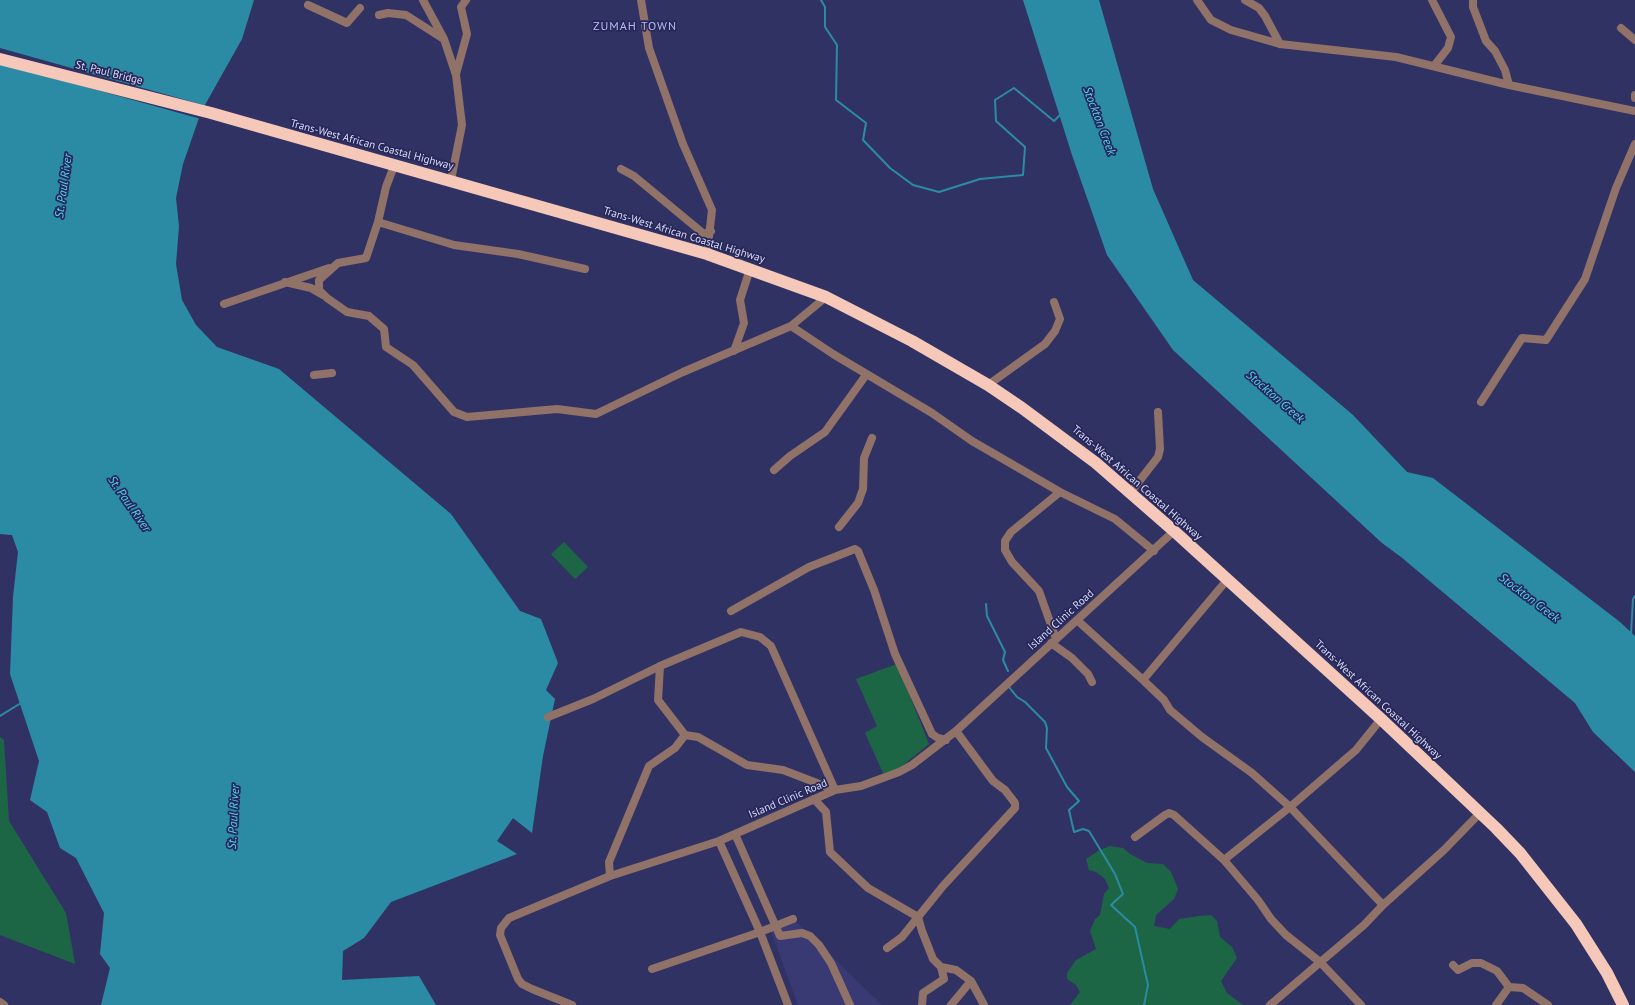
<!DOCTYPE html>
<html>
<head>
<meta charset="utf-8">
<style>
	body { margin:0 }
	canvas { display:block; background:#313264 }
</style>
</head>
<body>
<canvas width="1635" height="1005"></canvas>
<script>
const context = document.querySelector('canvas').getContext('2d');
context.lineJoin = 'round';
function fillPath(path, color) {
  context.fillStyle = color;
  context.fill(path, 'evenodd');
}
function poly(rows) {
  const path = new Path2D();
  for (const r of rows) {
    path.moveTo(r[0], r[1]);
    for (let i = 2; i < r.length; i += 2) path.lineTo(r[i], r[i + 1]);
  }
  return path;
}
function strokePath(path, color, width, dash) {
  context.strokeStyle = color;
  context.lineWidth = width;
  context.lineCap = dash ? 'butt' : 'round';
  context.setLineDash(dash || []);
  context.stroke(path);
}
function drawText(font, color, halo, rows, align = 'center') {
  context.font = font + ' "PT Sans",sans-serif';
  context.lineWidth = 3.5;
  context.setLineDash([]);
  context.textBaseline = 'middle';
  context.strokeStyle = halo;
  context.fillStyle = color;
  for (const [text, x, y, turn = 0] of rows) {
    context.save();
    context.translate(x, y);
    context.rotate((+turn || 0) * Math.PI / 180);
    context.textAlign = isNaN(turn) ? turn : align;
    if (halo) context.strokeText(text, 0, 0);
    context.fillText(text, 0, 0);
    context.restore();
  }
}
const built = poly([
	[793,919,882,1005,798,1005,770,928]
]);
const green = poly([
	[564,542,588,567,575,579,551,554],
	[897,664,929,744,897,770,884,775,865,733,877,726,856,679],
	[0,737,4,740,9,821,66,913,75,964,0,935],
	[1110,846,1123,848,1130,854,1147,863,1163,864,1171,872,1178,889,1174,899,1156,915,1154,926,1170,929,1179,919,1199,916,1211,915,1217,921,1220,937,1232,947,1237,958,1221,981,1227,993,1243,1005,1070,1005,1080,992,1076,985,1067,979,1067,973,1076,960,1096,949,1090,931,1095,919,1100,915,1104,894,1109,888,1105,879,1096,872,1089,870,1086,859,1100,850]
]);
const water = poly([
	[0,0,254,0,242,39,201,112,183,164,176,198,179,226,176,264,182,300,196,325,217,347,279,369,451,514,520,611,541,619,558,663,546,690,555,699,543,756,532,833,513,818,497,841,517,854,391,902,364,938,343,951,342,980,419,976,436,1005,101,1005,110,968,100,954,104,913,76,858,60,848,47,812,30,800,39,761,10,674,13,597,18,552,12,535,0,534],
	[1023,0,1099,0,1153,189,1193,280,1353,415,1407,472,1433,478,1620,622,1635,636,1635,772,1593,732,1575,703,1401,557,1382,543,1173,350,1107,255,1072,155]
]);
const pier = poly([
	[0,48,207,106,201,119,0,63]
]);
const stream = poly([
	[821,0,825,7,825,27,837,45,836,100,866,123,863,140,890,168,913,185,939,192,980,179,1023,175,1025,147,996,121,995,100,1014,88,1054,121,1060,115],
	[986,604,987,616,1005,652,1003,660,1008,671],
	[1631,634,1633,599,1635,596],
	[1009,687,1017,697,1025,702,1045,722,1047,728,1046,748,1067,787,1079,801,1069,810,1074,832,1083,829,1089,831,1115,874,1123,894,1111,905,1135,927,1148,985,1144,1005],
	[0,716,21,703]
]);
const street = poly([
	[423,0,444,39,456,75,462,125,451,180],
	[641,0,649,48,683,144,712,210,707,254],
	[1197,0,1211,20,1231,30,1280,44,1396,57,1509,85,1635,111],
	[1245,0,1259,8,1265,16,1280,44],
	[1432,0,1451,37,1448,48,1434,66],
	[1473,0,1473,7,1486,41,1495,51,1505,70,1509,85],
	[308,5,347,23,360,8],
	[379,15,388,13,406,15,442,38],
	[1621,28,1635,40],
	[456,74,467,34,461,7,466,0],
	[1635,95,1635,98],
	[394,166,386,187,378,222,366,258,338,263,319,280,319,290,327,298,347,312,369,316,384,329,386,347,413,365,454,412,467,417,557,409,596,414,683,372,791,326,826,297],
	[621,169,634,176,704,234,711,231],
	[378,222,454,245,518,254,585,269],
	[285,282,311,288,323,295],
	[224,304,329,268],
	[791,326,833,354,932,413,972,441,1060,492,1115,519,1154,551],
	[734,351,744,323,740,300,750,269],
	[314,375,332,373],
	[988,385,1045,344,1055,331,1060,319,1054,302],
	[1481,402,1522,338,1546,340,1585,279,1616,188,1635,144],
	[774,470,790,456,825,432,866,375],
	[1130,493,1158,457,1160,449,1158,412],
	[839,527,858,503,863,489,864,458,872,438],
	[1227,580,1143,680,1164,700,1170,710,1202,737,1252,773,1290,807,1383,905],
	[731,611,809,567,855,549,858,551,874,590,895,654,932,734,938,738,946,740],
	[1077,620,1143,680],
	[1056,639,1039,591,1012,562,1005,550,1005,541,1011,532,1060,492],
	[1051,643,1072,658,1088,674,1092,682],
	[548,717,593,699,660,666,741,632,760,637,771,646,835,790,783,770,747,765,698,737,685,735],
	[956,731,993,781,1005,790,1015,803,1015,808,943,886,918,917,922,931,933,959,941,967,956,970,971,981,984,1005],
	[814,799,826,812,830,852,868,888,918,917,902,937,887,948],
	[735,834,780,936,802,933,810,936,819,945,831,963,850,1005],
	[1135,837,1165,815,1169,813,1174,815,1224,860,1258,900,1271,919,1286,935,1320,962,1361,1005],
	[719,841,760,932,788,1005],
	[1224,860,1290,807,1356,750,1381,719],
	[610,876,609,862,649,766,675,748,685,735,658,700,660,666],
	[1453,965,1458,970,1472,963,1481,963,1497,971,1509,987],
	[652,969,760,932,793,919],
	[0,1002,4,1005],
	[572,1005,532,989,522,984,518,979,500,935,501,928,509,918,610,876,719,841,835,790,861,786,899,772,912,765,956,731,1174,531],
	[922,1005,923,993,944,979,941,967],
	[951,1005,971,981],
	[1270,1005,1364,925,1383,905,1444,850,1480,813],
	[1496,1005,1509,987,1523,988,1548,1005]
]);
const highway = poly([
	[0,59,211,113,707,254,826,297,912,341,988,385,1022,408,1096,463,1174,531,1381,719,1496,828,1520,853,1576,924,1607,973,1623,1005]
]);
const streetNames = [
	["St. Paul Bridge",109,73,14],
	["Trans-West African Coastal Highway",372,145,15],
	["Trans-West African Coastal Highway",684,235,17],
	["Trans-West African Coastal Highway",1137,483,41],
	["Island Clinic Road",1061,620,-42],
	["Trans-West African Coastal Highway",1378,700,43],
	["Island Clinic Road",788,799,-23]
];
const neighbourhoodNames = [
	["ZUMAH TOWN",635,27]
];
const waterNames = [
	["Stockton Creek",1099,121,69],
	["St. Paul River",64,186,-82],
	["Stockton Creek",1275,397,41],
	["St. Paul River",129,504,55],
	["Stockton Creek",1529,598,37],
	["St. Paul River",234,817,-87]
];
fillPath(built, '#393a74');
fillPath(green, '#1c6645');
fillPath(water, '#2b8ba5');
fillPath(pier, '#313264');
strokePath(stream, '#2b8ba5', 2);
strokePath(street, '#917268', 8);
strokePath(highway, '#f6c8b9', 12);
drawText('11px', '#d8dcfb', '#272758', streetNames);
context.letterSpacing = '1px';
drawText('12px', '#b7bdfa', '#272758', neighbourhoodNames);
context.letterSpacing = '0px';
drawText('italic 12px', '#51d6fa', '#272758', waterNames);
</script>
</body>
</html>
